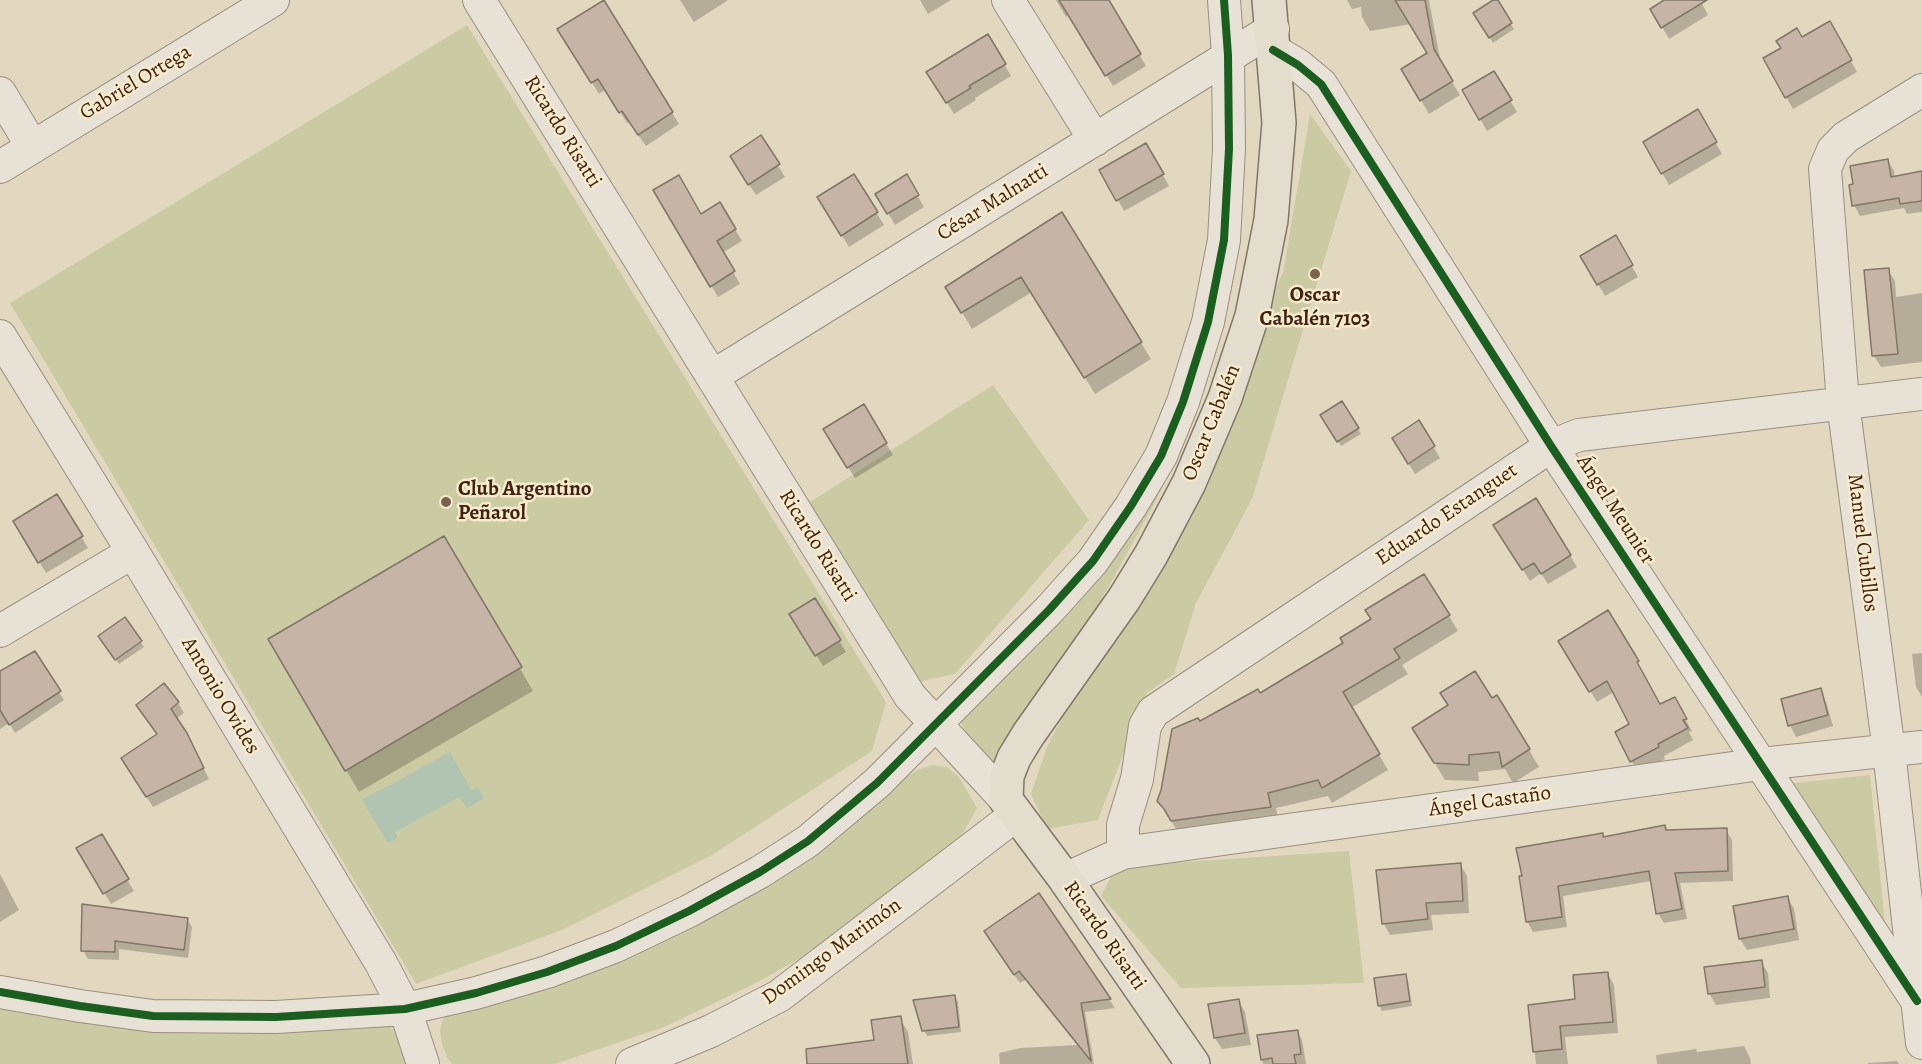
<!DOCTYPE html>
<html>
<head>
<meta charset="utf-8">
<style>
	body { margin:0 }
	canvas { display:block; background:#e2d8bf }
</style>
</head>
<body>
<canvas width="1922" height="1064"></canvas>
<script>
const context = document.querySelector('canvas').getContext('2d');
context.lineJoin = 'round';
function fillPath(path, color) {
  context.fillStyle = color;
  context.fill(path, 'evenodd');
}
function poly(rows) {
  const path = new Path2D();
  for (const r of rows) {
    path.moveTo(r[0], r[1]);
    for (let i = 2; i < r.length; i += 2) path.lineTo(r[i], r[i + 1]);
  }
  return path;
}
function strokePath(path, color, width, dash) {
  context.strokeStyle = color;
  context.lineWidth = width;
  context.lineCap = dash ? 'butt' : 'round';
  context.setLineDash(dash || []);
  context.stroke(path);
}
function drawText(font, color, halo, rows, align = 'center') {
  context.font = font + ' Alegreya,serif';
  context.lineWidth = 5;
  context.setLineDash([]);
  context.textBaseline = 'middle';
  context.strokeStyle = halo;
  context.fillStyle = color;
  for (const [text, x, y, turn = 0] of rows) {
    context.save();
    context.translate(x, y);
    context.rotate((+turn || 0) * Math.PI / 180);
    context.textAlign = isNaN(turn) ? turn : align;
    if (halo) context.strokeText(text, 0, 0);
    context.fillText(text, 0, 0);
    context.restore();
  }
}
const green = poly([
	[467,25,886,702,872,751,712,855,562,930,416,984,10,303],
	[1310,114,1351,171,1252,499,1196,603,1174,674,1147,693,1098,820,1047,829,1031,794,1047,747,1283,273],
	[1213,308,1227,312,1191,426,1156,501,1080,638,991,772,960,722,1143,499],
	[993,385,1089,520,955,674,918,682,807,504],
	[933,765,947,767,959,777,977,808,961,837,930,870,813,951,754,984,664,1027,555,1064,452,1064,448,1059,442,1044,440,1030,443,1019,449,1011,530,986,880,794,917,770],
	[1870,775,1887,944,1786,784],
	[1349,851,1364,983,1181,988,1101,896,1114,871,1168,863],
	[0,1005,73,1021,142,1029,198,1033,382,1025,390,1027,397,1032,411,1064,0,1064]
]);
const water = poly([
	[450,752,472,791,478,787,484,798,467,808,459,797,395,832,398,838,388,843,362,800]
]);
const shadow = poly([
	[680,0,728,0,694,22],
	[920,0,951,0,928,14],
	[1056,0,1107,0,1146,66,1113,86,1070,15,1066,17],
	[1347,0,1429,0,1441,64,1460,95,1429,114,1403,69,1429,54,1411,24,1370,31,1362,17,1361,7,1352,9],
	[1496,0,1514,29,1493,43,1475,14],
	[1667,0,1700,0,1708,15,1669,39,1652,9],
	[603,2,679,124,646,146,629,122,627,123,606,89,599,94,566,41],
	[1829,23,1857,72,1793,109,1765,59],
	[988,36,1011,76,975,98,976,100,954,114,935,84],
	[1493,73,1517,112,1487,131,1464,91],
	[1698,112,1722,154,1669,185,1645,142],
	[761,138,785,177,756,195,738,168],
	[1146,145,1169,186,1124,211,1101,170],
	[1888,161,1894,171,1895,178,1922,173,1922,212,1907,214,1904,208,1860,216,1854,205],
	[854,176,884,225,849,247,826,209],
	[906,176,924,207,895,225,877,194],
	[655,191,700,216,720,204,742,241,722,253,740,284,718,297],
	[1061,214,1151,359,1095,394,1032,292,972,329,947,287],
	[1615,237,1638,277,1605,296,1582,256],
	[1888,270,1895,281,1896,297,1922,293,1922,362,1881,367,1874,356],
	[1342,403,1361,434,1341,446,1322,415],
	[863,406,893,455,855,478,825,430],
	[1419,422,1440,458,1415,474,1400,450],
	[57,496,88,548,46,573,15,522],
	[1536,500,1577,567,1548,584,1541,573,1530,581,1502,537],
	[444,538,533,691,359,792,270,640],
	[814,600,846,652,823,666,791,614],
	[1608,612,1644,674,1643,674,1659,706,1674,699,1692,731,1689,732,1693,740,1664,756,1665,759,1638,773,1617,733,1631,725,1614,692,1597,702,1560,641],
	[1449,616,1458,631,1402,665,1408,674,1351,708,1388,770,1332,803,1328,796,1276,808,1279,823,1181,837,1159,801,1200,723,1260,695],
	[125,620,144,647,119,664,103,642],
	[1922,653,1922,697,1916,687,1912,654],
	[0,673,59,692,64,700,15,733,9,723,0,729],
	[1820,690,1826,702,1833,726,1796,737,1790,725],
	[1491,700,1529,750,1539,767,1513,783,1505,769,1478,772,1479,781,1445,780,1424,745],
	[178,703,184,713,176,719,192,745,209,779,153,807,129,769,158,735,138,706],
	[1726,830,1732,840,1733,881,1680,883,1687,919,1664,923,1658,913,1652,881,1563,896,1567,927,1533,932,1527,921,1602,834,1604,838,1667,832],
	[101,836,134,891,111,904,78,849],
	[1460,864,1467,876,1469,913,1431,915,1433,930,1390,935,1384,924],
	[0,874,19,910,0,922],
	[1039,895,1115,1008,1085,1012,1094,1064,1000,1064,999,1053,1020,1048,1077,1045,1025,980,1020,983,991,941],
	[1787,897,1794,909,1799,940,1747,950,1740,939],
	[187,919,192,927,188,958,119,949,119,960,88,959,83,950],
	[1761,962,1768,973,1770,998,1716,1005,1709,993],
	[1607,973,1614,985,1618,1033,1565,1037,1568,1064,1536,1064,1530,1006,1577,1001],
	[1405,975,1408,981,1412,1006,1382,1011,1379,1005],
	[955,996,958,1002,961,1032,927,1036,924,1030],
	[1238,1001,1245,1012,1251,1045,1222,1049,1215,1038,1210,1005],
	[900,1018,908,1032,913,1064,839,1064,875,1041],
	[1297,1031,1302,1040,1306,1064,1263,1064,1259,1037],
	[1744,1046,1750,1058,1751,1064,1657,1064,1656,1055,1696,1049,1697,1052],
	[1897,1061,1899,1064,1868,1064,1868,1063]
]);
const building = poly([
	[604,0,673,112,638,135,622,111,619,113,598,79,591,83,557,29,604,0],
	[1059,0,1109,0,1141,54,1105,76,1059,0],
	[1395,0,1425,0,1434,49,1453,81,1420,101,1401,69,1427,53,1395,0],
	[1493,0,1498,0,1512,23,1489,38,1473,13,1493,0],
	[1664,0,1707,0,1661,28,1650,9,1664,0],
	[1830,21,1852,60,1785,98,1763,58,1781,48,1776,41,1797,28,1802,37,1830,21],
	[988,34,1006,64,969,86,971,88,946,103,926,72,988,34],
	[1494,71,1512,100,1479,120,1462,90,1494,71],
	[1698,109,1717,142,1661,174,1643,142,1698,109],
	[761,135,780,164,748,185,730,156,761,135],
	[1146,143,1164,174,1116,201,1099,170,1146,143],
	[1888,159,1891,177,1922,171,1922,201,1900,204,1899,198,1852,206,1849,185,1853,184,1850,166,1888,159],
	[854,174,878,212,841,236,817,197,854,174],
	[907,174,919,195,887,214,875,194,907,174],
	[679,175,701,214,720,202,736,229,717,241,735,271,710,287,653,190,679,175],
	[1062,212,1142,342,1084,378,1021,277,961,313,945,287,1062,212],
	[1616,235,1633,265,1597,285,1580,256,1616,235],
	[1889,268,1898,354,1872,356,1864,270,1889,268],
	[1342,401,1359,428,1337,442,1320,415,1342,401],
	[864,404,887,443,847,468,823,429,864,404],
	[1419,420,1435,446,1408,464,1392,438,1419,420],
	[57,494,83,536,38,563,13,521,57,494],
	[1536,498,1571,555,1541,574,1534,563,1522,570,1493,525,1536,498],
	[444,536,522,667,345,771,268,639,444,536],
	[1424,574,1450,615,1394,649,1400,658,1343,692,1380,754,1322,788,1318,780,1268,793,1271,807,1171,821,1164,809,1157,801,1161,790,1172,729,1198,718,1200,721,1258,689,1260,693,1343,643,1340,638,1371,619,1365,610,1424,574],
	[815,598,841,640,815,656,789,614,815,598],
	[1608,610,1639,661,1637,662,1660,704,1675,697,1687,719,1683,720,1688,728,1658,744,1659,747,1630,762,1615,732,1629,724,1607,681,1589,692,1558,641,1608,610],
	[125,617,142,641,115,660,98,636,125,617],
	[35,651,61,691,9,725,0,710,0,671,35,651],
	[1475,671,1492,698,1497,695,1530,749,1502,767,1499,752,1469,755,1469,765,1434,763,1412,728,1448,705,1440,693,1475,671],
	[164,683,179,702,171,709,187,733,204,768,146,797,121,758,157,734,136,705,164,683],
	[1821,688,1828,715,1788,726,1781,699,1821,688],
	[1665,825,1666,830,1727,828,1728,871,1675,873,1682,909,1656,914,1649,871,1558,886,1562,917,1526,922,1519,876,1522,876,1516,848,1603,833,1603,837,1665,825],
	[102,834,129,879,103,894,76,848,102,834],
	[1461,863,1463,901,1426,903,1428,919,1382,924,1376,870,1461,863],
	[1039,893,1111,999,1081,1003,1091,1061,1019,971,1014,975,984,931,1039,893],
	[1788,896,1794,929,1739,939,1733,906,1788,896],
	[82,904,188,918,184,950,115,941,115,952,81,951,82,904],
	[1762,960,1765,987,1708,994,1704,967,1762,960],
	[1608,972,1613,1022,1560,1026,1562,1049,1533,1052,1528,1005,1575,999,1573,975,1608,972],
	[1406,974,1410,1001,1378,1006,1374,978,1406,974],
	[955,995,959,1027,922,1031,913,1000,955,995],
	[1239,999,1245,1033,1214,1038,1208,1004,1239,999],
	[901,1016,908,1064,807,1064,806,1049,874,1040,871,1020,901,1016],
	[1298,1030,1301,1054,1294,1055,1296,1064,1273,1064,1272,1058,1261,1060,1257,1035,1298,1030]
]);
const minor = poly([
	[479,0,910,696,1006,800],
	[1008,0,1095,140],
	[1273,50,1298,65,1321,84,1551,446,1917,1001],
	[1922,90,1846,137,1833,150,1825,169,1843,403,1889,751,1922,1043],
	[0,93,32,146],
	[0,167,273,0],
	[0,336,133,552,381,963,405,1009,423,1064],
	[713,376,1273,29],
	[0,631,133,552],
	[1123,853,1123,825,1137,779,1145,726,1153,712,1551,446,1579,435,1922,394],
	[1065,879,1123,853,1761,764,1922,747],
	[0,992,80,1006,153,1016,276,1017,405,1009,476,993,547,972,616,946,689,911,760,872,808,841,877,783,1049,610,1093,561,1131,506,1161,456,1183,402,1208,322,1224,240,1229,149,1228,55,1224,0],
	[632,1064,711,1031,779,996,1017,814]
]);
const major = poly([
	[1193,1064,1065,879,1006,800,1007,776,1014,758,1028,735,1124,599,1151,555,1189,483,1225,398,1252,316,1271,220,1279,123,1269,0]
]);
const cycleway = poly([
	[1273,50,1298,65,1321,84,1551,446,1917,1001],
	[0,992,80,1006,153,1016,276,1017,405,1009,476,993,547,972,616,946,689,911,760,872,808,841,877,783,1049,610,1093,561,1131,506,1161,456,1183,402,1208,322,1224,240,1229,149,1228,55,1224,0]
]);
const markers = [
	[1315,274,6,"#7a624e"],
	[446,502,6,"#7a624e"]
];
const streetNames = [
	["Gabriel Ortega",136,83,-31],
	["Ricardo Risatti",562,132,58],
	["César Malnatti",993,203,-32],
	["Oscar Cabalén",1212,423,-68],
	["Ángel Meunier",1615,510,57],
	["Eduardo Estanguet",1447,515,-34],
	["Manuel Cubillos",1862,543,83],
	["Ricardo Risatti",817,546,58],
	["Antonio Ovides",220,696,59],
	["Ángel Castaño",1490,802,-8],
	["Ricardo Risatti",1104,936,55],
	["Domingo Marimón",832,952,-36]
];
const poiNames = [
	["Oscar",1315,296],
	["Cabalén 7103",1315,320],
	["Club Argentino",458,490,"left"],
	["Peñarol",458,514,"left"]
];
fillPath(green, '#cbcba3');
fillPath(water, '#b0c4b1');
fillPath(shadow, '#0003');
fillPath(building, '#c6b4a6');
strokePath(building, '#817768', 1.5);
strokePath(minor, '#998f7f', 34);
strokePath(major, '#817768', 36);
strokePath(minor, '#e7e2d5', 32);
strokePath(major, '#e3ddce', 33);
strokePath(cycleway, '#1b5e20', 8);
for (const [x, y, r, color] of markers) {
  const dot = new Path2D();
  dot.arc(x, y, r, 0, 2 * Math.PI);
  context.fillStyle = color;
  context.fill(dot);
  strokePath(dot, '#f5eacc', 2);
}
drawText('21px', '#422311', '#f5eacc', streetNames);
drawText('bold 21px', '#422311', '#f5eacc', poiNames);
</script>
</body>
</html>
